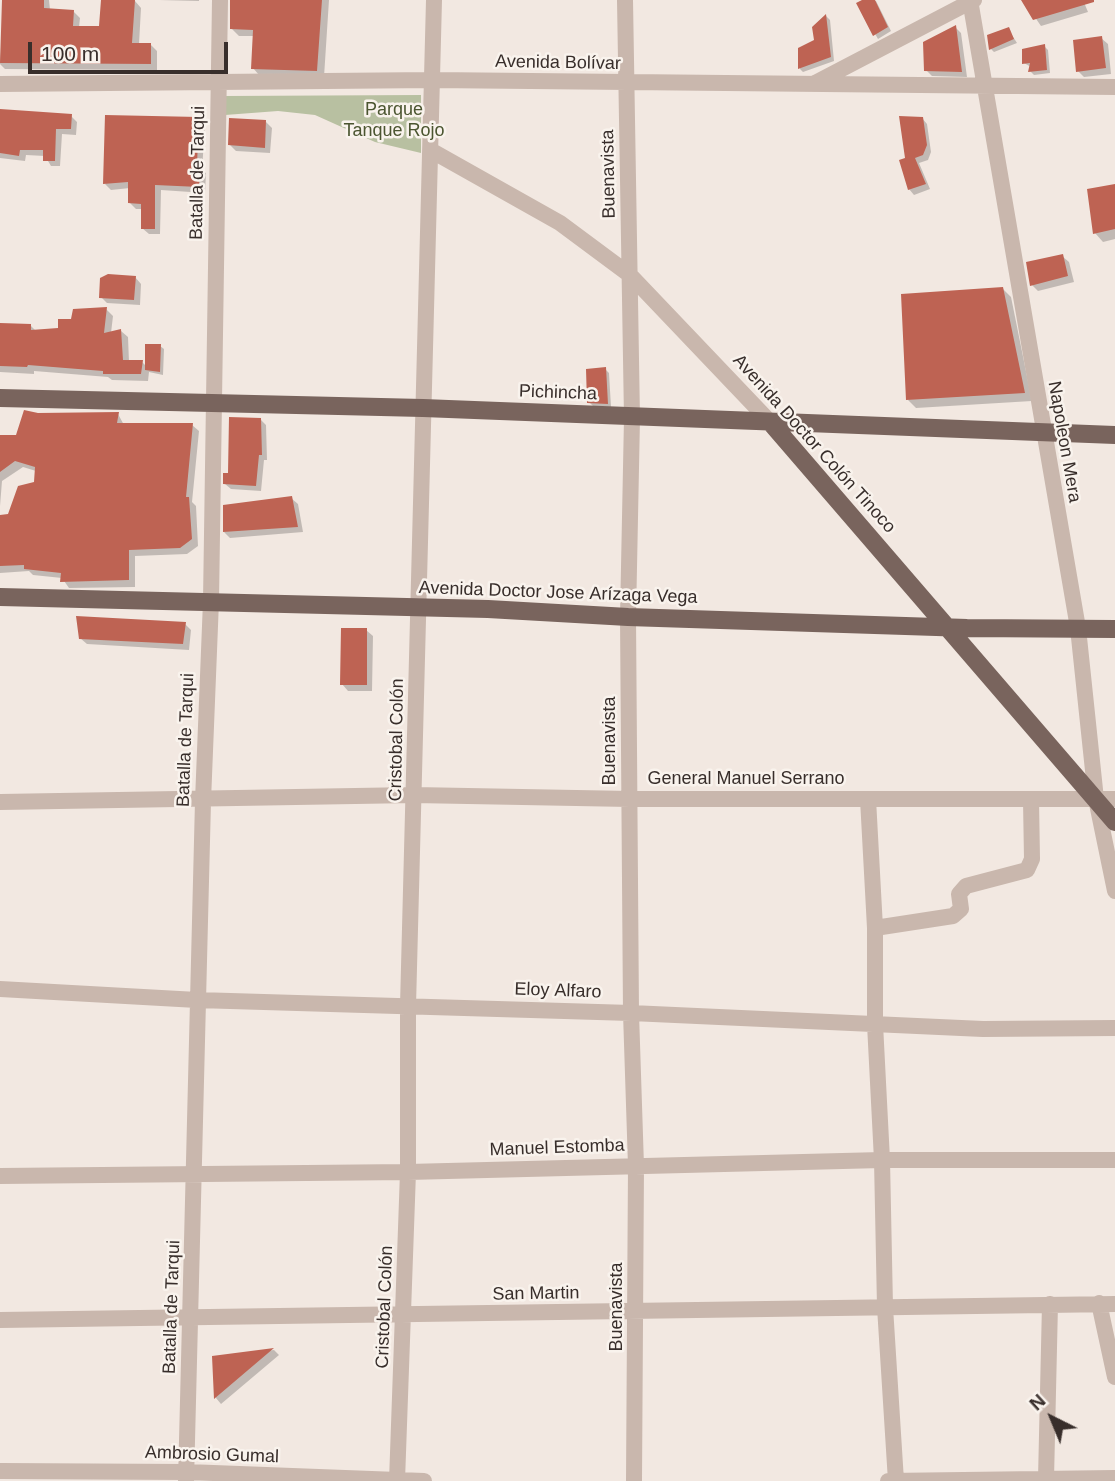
<!DOCTYPE html>
<html>
<head>
<meta charset="utf-8">
<style>
	body { margin:0 }
	#map { position:relative; width:1115px; height:1481px; overflow:hidden; background:#f2e8e1; font-family:Helvetica,sans-serif }
	canvas { display:block }
	.north { position:absolute; left:1017px; top:1383px; width:70px; height:70px; -webkit-text-stroke:5px #f9f3ed; paint-order:stroke; rotate:317deg; font-size:19px; font-weight:700; line-height:28px; text-align:center; color:#382e2b }
	.north::after { content:''; display:block; margin:auto; width:24px; height:32px; background:#382e2b; clip-path:polygon(50% 0,100% 100%,50% 72%,0 100%) }
	.scale { position:absolute; left:28px; top:42px; width:200px; height:32px; box-sizing:border-box; border:4px solid #382e2b; border-top:0; padding-left:9px; font-size:21px; line-height:24px; white-space:nowrap; color:#382e2b; -webkit-text-stroke:5px #f9f3ed; paint-order:stroke }
</style>
</head>
<body>
<div id="map">
<canvas width="1115" height="1481"></canvas>
<div class="north">N</div>
<div class="scale">100 m</div>
</div>
<script>
const context = document.querySelector('canvas').getContext('2d');
context.lineJoin = 'round';
function fillPath(path, color) {
  context.fillStyle = color;
  context.fill(path, 'evenodd');
}
function poly(rows) {
  const path = new Path2D();
  for (const r of rows) {
    path.moveTo(r[0], r[1]);
    for (let i = 2; i < r.length; i += 2) path.lineTo(r[i], r[i + 1]);
  }
  return path;
}
function strokePath(path, color, width, dash) {
  context.strokeStyle = color;
  context.lineWidth = width;
  context.lineCap = dash ? 'butt' : 'round';
  context.setLineDash(dash || []);
  context.stroke(path);
}
function drawText(font, color, halo, rows, align = 'center') {
  context.font = font + ' Helvetica,sans-serif';
  context.lineWidth = 5;
  context.setLineDash([]);
  context.textBaseline = 'middle';
  context.strokeStyle = halo;
  context.fillStyle = color;
  for (const [text, x, y, turn = 0] of rows) {
    context.save();
    context.translate(x, y);
    context.rotate((+turn || 0) * Math.PI / 180);
    context.textAlign = isNaN(turn) ? turn : align;
    if (halo) context.strokeText(text, 0, 0);
    context.fillText(text, 0, 0);
    context.restore();
  }
}
const green = poly([
	[421,95,421,153,375,142,315,115,278,111,225,115,225,96]
]);
const shadow = poly([
	[5,0,49,0,50,10,73,11,80,18,79,27,101,28,103,0,135,1,141,8,139,44,150,44,157,51,157,70,5,69,0,64],
	[159,0,199,0,199,1],
	[232,0,329,0,324,77,259,75,253,68,254,36,239,36,232,29],
	[866,0,876,1,891,31,878,39,858,4],
	[1023,0,1083,0,1088,12,1041,26],
	[826,16,830,20,834,61,803,72,800,69,800,49,816,41,814,27],
	[955,27,961,33,967,77,932,76,926,70],
	[1008,29,1017,43,994,52,991,49],
	[1101,38,1108,44,1111,74,1084,77,1078,71],
	[1044,46,1048,50,1050,73,1034,75,1030,71,1031,67,1024,63],
	[0,110,71,116,77,122,76,135,62,134,60,166,51,166,45,156,26,155,25,161,0,158],
	[922,118,927,124,931,152,928,160,919,163,930,189,914,195,909,189,907,159],
	[198,119,205,125,202,170,206,173,205,193,161,190,160,234,149,234,142,228,142,209,136,209,130,203,130,188,111,190,105,184],
	[266,122,272,128,270,153,236,151,230,145],
	[1115,185,1115,239,1103,242,1095,233],
	[1062,256,1069,262,1074,282,1038,291,1032,285],
	[135,277,141,284,140,305,107,303,101,297],
	[1002,288,1011,297,1032,401,916,408,908,400],
	[106,309,113,316,111,333,121,331,128,337,129,362,142,362,146,366,160,346,164,349,163,375,149,372,148,381,112,380,108,377,34,371,34,374,0,372,0,324,31,326,37,332,60,330,73,321],
	[605,369,609,373,611,407,593,406,589,402],
	[118,414,124,425,192,425,199,431,192,502,196,506,198,546,187,554,135,556,135,587,69,588,62,578,33,575,29,571,0,573,0,544,35,484,36,471,23,467,2,481,0,506,0,437,18,437,38,415],
	[261,420,266,425,267,460,264,460,261,491,231,489,225,484],
	[291,498,298,504,303,532,230,538,224,532],
	[185,624,191,630,189,650,87,644,80,638],
	[366,630,373,636,372,691,348,691,342,684],
	[274,1350,279,1355,221,1404,216,1398,214,1357]
]);
const building = poly([
	[2,0,44,0,44,8,74,10,73,26,99,26,101,0,135,0,132,43,151,43,151,64,0,63],
	[230,0,322,0,317,71,251,69,253,30,230,29],
	[862,0,875,0,888,27,873,36,856,3],
	[1021,0,1094,0,1094,2,1033,20],
	[826,14,831,57,798,69,798,48,814,40,812,27],
	[956,25,962,72,924,71,923,42],
	[1009,27,1014,39,989,50,987,35],
	[1102,36,1106,68,1076,72,1073,40],
	[1045,44,1047,70,1028,72,1030,63,1022,64,1022,49],
	[0,109,72,114,71,129,56,129,55,161,43,161,43,150,20,150,19,156,0,153],
	[105,115,199,117,197,165,200,165,199,187,155,185,155,229,141,229,141,204,128,203,128,182,103,184],
	[899,116,923,117,927,145,923,155,915,158,926,184,908,190,899,160,905,158],
	[229,118,266,120,265,148,228,145],
	[1115,184,1115,229,1093,234,1087,189],
	[1063,254,1068,276,1030,286,1026,262],
	[108,274,136,276,134,300,99,298,100,278],
	[1003,287,1025,393,906,400,901,294],
	[107,307,104,333,121,329,123,360,143,360,141,374,103,374,103,371,28,365,27,367,0,366,0,323,31,324,31,330,58,328,58,319,71,319,73,309],
	[145,344,161,344,160,372,145,370],
	[606,367,608,404,587,403,586,369],
	[24,410,38,413,119,412,117,423,193,423,186,497,189,497,192,539,180,548,129,550,129,580,60,582,61,573,24,569,24,565,0,566,0,515,8,514,18,486,34,482,35,467,15,461,0,472,0,435,16,435],
	[229,417,261,418,262,455,259,455,256,486,223,484,223,473,228,473],
	[292,496,298,527,223,532,223,505],
	[76,616,186,622,183,644,79,639],
	[341,628,367,628,367,685,340,685],
	[274,1348,214,1399,212,1356]
]);
const minor = poly([
	[625,0,632,418,628,617,631,1013,636,1166,634,1481],
	[970,0,1078,628,1096,799,1115,891],
	[815,83,974,0],
	[0,84,433,80,1115,87],
	[432,151,560,223,630,275,771,423],
	[868,799,875,928,875,1024,882,1160,885,1307,896,1481],
	[0,802,414,795,630,799,1115,799],
	[875,928,953,916,961,909,959,894,966,886,1027,870,1032,859,1031,800],
	[0,989,197,1000,631,1013,983,1029,1115,1028],
	[0,1176,408,1172,882,1160,1115,1160],
	[1099,1303,1115,1377],
	[0,1320,1115,1304],
	[0,1471,187,1472,424,1481],
	[1046,1479,1050,1304],
	[186,1481,203,801,211,601,220,0],
	[397,1481,408,1172,408,1006,434,0],
	[888,1481,1115,1478]
]);
const major = poly([
	[0,398,423,408,1115,435],
	[771,423,1115,822],
	[0,597,488,609,628,617,967,628,1115,629]
]);
const streetNames = [
	["Avenida Bolívar",558,63,1],
	["Batalla de Tarqui",198,173,-89],
	["Buenavista",609,174,-91],
	["Pichincha",558,393,2],
	["Napoleon Mera",1064,442,80],
	["Avenida Doctor Colón Tinoco",814,444,48],
	["Avenida Doctor Jose Arízaga Vega",558,593,2],
	["Batalla de Tarqui",186,740,-88],
	["Cristobal Colón",397,740,-89],
	["Buenavista",610,741,-90],
	["General Manuel Serrano",746,779],
	["Eloy Alfaro",558,991,2],
	["Manuel Estomba",557,1148,-2],
	["San Martin",536,1294,-1],
	["Batalla de Tarqui",172,1307,-88],
	["Cristobal Colón",385,1307,-88],
	["Buenavista",617,1307,-90],
	["Ambrosio Gumal",212,1455,2]
];
const parkNames = [
	["Parque",394,110],
	["Tanque Rojo",394,131]
];
fillPath(green, '#b8c0a1');
fillPath(shadow, '#0003');
fillPath(building, '#be6353');
strokePath(minor, '#c9b7ad', 16);
strokePath(major, '#79645d', 18);
drawText('18px', '#382e2b', '#f9f3ed', streetNames);
drawText('18px', '#4b5530', '#f9f3ed', parkNames);
</script>
</body>
</html>
